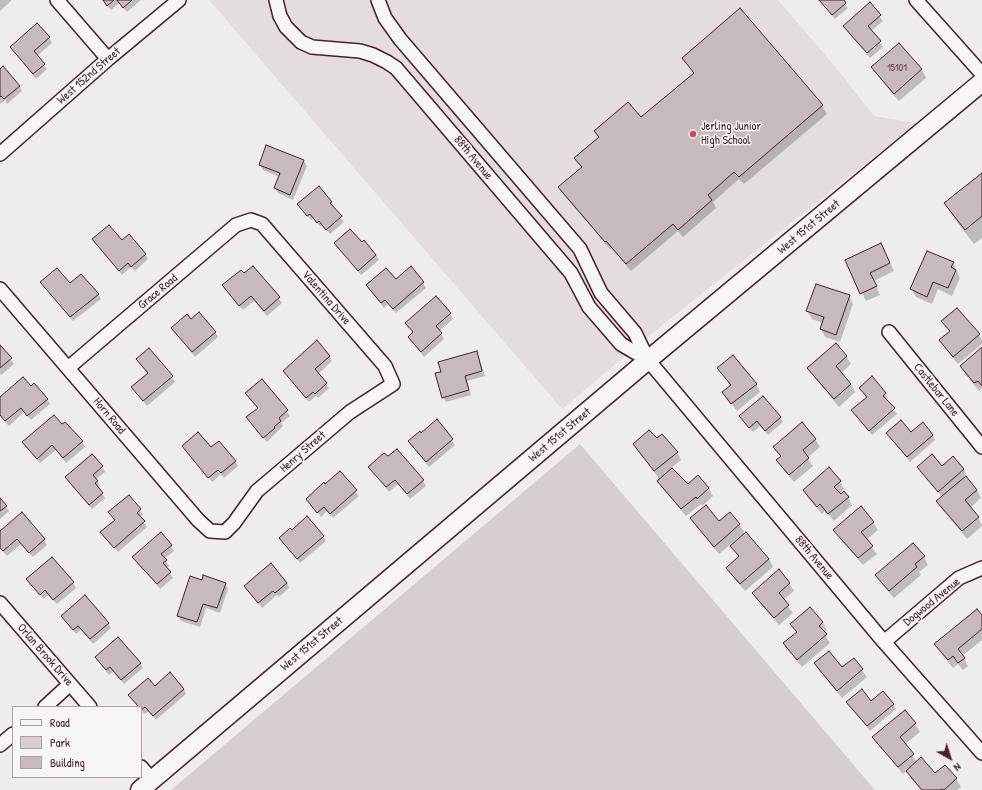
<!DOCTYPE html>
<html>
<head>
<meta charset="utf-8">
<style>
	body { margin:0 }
	#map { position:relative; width:982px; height:790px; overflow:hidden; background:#efedea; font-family:"Patrick Hand",sans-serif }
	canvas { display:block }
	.legend { position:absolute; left:12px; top:706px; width:130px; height:72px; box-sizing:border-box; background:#f6f6f2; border:1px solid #b1a0a2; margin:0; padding:5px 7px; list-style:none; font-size:12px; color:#4a1f2b }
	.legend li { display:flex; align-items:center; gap:8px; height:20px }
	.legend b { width:20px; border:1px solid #b1a0a2 }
	.north { position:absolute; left:930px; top:738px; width:40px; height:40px; -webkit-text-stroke:3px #f6f6f2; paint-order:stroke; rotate:141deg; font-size:11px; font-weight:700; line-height:16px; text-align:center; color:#4a1f2b }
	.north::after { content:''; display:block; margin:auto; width:14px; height:18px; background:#4a1f2b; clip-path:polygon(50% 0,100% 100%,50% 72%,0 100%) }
</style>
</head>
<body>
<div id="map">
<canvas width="982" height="790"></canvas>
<ul class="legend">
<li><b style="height:5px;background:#f6f6f2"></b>Road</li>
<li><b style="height:11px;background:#d7cfce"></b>Park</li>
<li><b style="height:11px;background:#c6babb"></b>Building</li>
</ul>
<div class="north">N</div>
</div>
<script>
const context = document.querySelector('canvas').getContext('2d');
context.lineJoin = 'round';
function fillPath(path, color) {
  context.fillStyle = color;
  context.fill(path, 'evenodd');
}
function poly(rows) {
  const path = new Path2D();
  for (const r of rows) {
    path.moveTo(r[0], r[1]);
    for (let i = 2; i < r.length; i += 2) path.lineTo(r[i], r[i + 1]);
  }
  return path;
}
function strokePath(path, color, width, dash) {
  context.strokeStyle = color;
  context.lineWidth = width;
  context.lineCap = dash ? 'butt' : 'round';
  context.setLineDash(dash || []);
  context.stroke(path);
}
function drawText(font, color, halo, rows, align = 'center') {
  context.font = font + ' "Patrick Hand",sans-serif';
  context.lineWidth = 3;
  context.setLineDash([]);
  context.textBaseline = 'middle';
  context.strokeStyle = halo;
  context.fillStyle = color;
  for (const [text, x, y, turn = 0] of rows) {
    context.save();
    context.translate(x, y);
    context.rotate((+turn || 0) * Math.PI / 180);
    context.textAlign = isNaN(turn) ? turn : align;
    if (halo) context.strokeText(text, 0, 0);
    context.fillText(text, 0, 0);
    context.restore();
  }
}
const built = poly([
	[209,0,778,0,833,64,874,116,917,123,665,323,562,409]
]);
const green = poly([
	[580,444,875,790,171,790]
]);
const shadow = poly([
	[0,0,11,0,11,1,0,11],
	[102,0,141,0,127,12,119,3,111,10],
	[819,0,842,0,848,8,835,19],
	[870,4,883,21,871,31,883,47,870,58,847,31],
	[740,10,822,106,827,114,744,184,739,179,713,202,716,208,683,237,678,231,631,271,611,248,610,249,564,195,560,188,582,169,575,158,599,138,595,132,641,119,694,74,683,58],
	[49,38,52,43,37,56,47,69,36,79,11,47],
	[899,44,922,70,926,78,899,101,877,75,872,67],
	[0,70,19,86,22,91,7,104,5,100,0,104],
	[267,146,304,161,307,166,293,200,278,193,275,188,279,177,263,170,260,165],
	[982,174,982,238,974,244,954,218,945,203],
	[332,202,334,207,333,208,344,222,330,234,323,226,321,227,313,219,311,220,298,205],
	[93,239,122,242,145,254,148,259,135,271,131,267,122,275],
	[335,243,376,255,379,260,361,275],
	[885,252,894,271,874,281,880,295,866,301,846,261],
	[953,263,960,278,952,296,938,289,932,304,916,297,912,289],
	[253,267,282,303,267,316,254,301,243,310,223,286,244,275],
	[396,280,423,283,426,288,396,313,388,304,384,308,367,286],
	[41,282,70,284,98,294,101,299,73,321],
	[849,296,853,304,840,342,825,337,821,329,823,323,812,319,807,311],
	[450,314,453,319,439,331,444,339,424,357,409,337,413,333,406,324],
	[191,320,215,332,218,337,195,357,172,328],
	[943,321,979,335,982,340,982,344,958,364,945,348,940,341,950,332],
	[0,346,14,364,1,375,0,373],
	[982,348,982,388,979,391,965,374,961,366],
	[477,352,479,357,485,376,467,381,471,395,446,402,443,397,442,372],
	[329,356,332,361,318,374,329,388,318,398,316,396,309,402,284,372],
	[846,356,851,364,841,373,851,385,855,392,839,407,813,376,808,369],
	[137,359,172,377,175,382,147,406,132,387,148,374],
	[718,368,756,384,760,392,737,411,723,393,731,386],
	[262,380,290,416,281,423,283,426,267,442,250,422,258,408,247,393],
	[31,387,47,399,50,404,31,420,24,412,9,426,0,416,0,398],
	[860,388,885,393,888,398,886,400,897,414,872,435,852,411,867,398],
	[740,416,780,417,783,422,768,435,760,426,753,432],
	[436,421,455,445,429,467,409,441,421,434],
	[65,423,82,442,85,447,66,463,56,450,40,463,27,447],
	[887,433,933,435,935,440,910,462],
	[815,439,820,447,807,458,813,466,794,482,782,468,778,460,781,457,774,447],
	[657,440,677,452,681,460,671,468,688,485,698,476,709,489,713,496,702,506,701,504,686,516,663,489,658,481,660,480,634,444],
	[183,446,211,448,235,461,238,466,224,478,221,474,212,482],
	[102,467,105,472,96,479,100,486,98,488,105,498,92,509,66,477],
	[369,467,423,481,426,486,410,499,398,484,389,492],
	[918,467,942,467,964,469,966,474,964,476,977,490,981,498,970,508,978,517,982,526,967,539,942,509,937,501,942,497],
	[340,472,359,496,333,518,327,511,321,517,307,499],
	[840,481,844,489,839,494,840,496,848,497,852,505,834,521,825,511,822,514,808,498,804,490],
	[129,496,140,510,143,515,140,517,147,527,118,552,102,532,115,521,110,512],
	[0,499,9,511,0,519],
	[730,513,740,525,745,534,746,533,769,559,773,567,745,591,732,576,727,568,739,558,732,546,740,539,738,538,719,554,696,526,691,518,719,522],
	[873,522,878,530,866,540,877,554,863,565,839,538,835,530],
	[292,531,323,536,326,541,300,563,280,538],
	[0,532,44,540,47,545,33,557,21,544,7,556,0,548],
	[171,546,174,551,164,559,169,566,166,568,173,578,160,589,137,562],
	[924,557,928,565,919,572,921,575,894,598,881,583,876,575],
	[202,581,225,584,228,589,220,613,206,608,200,627,181,621,178,615],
	[73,583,76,588,57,604,48,595,44,599,31,584],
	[287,583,289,588,279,597,277,595,262,608,245,587],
	[789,583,794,591,783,600,793,613,779,625,758,601,753,593],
	[810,608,823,623,827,631,824,633,830,643,802,667,789,651,785,644,797,633,792,624],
	[62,616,108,623,111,628,93,644,81,630,76,634],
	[982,617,982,640,962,656,968,666,963,670,958,664,953,668,940,652,935,644],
	[96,658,140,663,143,668,124,684,113,672,109,675],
	[853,659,867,677,842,698,819,671,815,664,842,668],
	[155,687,184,689,186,694,156,720,149,711,145,714,141,710,141,707,138,707,130,695],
	[847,702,871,702,893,704,896,709,870,731],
	[905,711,915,724,920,732,904,745,917,762,935,775,945,766,956,779,961,787,957,790,921,790,911,779,907,771,903,774,878,745,874,738]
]);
const building = poly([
	[103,0,114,0,107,6,103,0],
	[117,0,132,0,123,8,117,0],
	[819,0,844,0,846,3,832,15,819,0],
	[870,2,881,15,868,26,881,41,867,53,843,26,870,2],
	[740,8,823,105,739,177,734,172,708,195,712,200,678,230,673,224,626,264,606,241,605,242,558,187,582,167,574,158,599,137,594,131,628,102,641,117,694,73,682,58,740,8],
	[37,23,50,37,34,51,45,64,33,74,10,47,37,23],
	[899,43,922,69,894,94,871,67,899,43],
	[3,66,20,86,4,99,1,96,0,97,0,69,3,66],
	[266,145,304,160,290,195,274,188,280,173,259,165,266,145],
	[982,173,982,216,965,230,944,203,982,173],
	[319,186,332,202,330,203,342,216,326,230,319,221,317,223,310,214,307,216,297,204,319,186],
	[109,225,122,240,129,234,146,254,131,267,128,263,119,271,92,239,109,225],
	[350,229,362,242,364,240,376,255,358,271,334,243,350,229],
	[881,243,890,263,870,273,877,286,860,294,845,260,881,243],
	[927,251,954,262,951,267,956,270,948,288,933,282,927,297,910,289,927,251],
	[253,266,280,297,264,311,251,296,239,306,222,285,241,270,244,273,253,266],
	[411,266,424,282,393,309,385,300,381,303,366,285,386,268,396,279,411,266],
	[57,268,70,283,81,274,99,294,70,317,40,282,57,268],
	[816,284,850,295,836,335,820,329,824,317,806,311,816,284],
	[436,296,451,313,436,326,442,333,421,352,408,337,413,332,405,323,436,296],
	[957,308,980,334,953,357,939,340,950,331,941,321,957,308],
	[199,312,216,332,192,352,171,328,187,314,191,319,199,312],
	[317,340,330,356,315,369,327,383,315,394,313,392,306,398,283,371,317,340],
	[836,343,847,356,836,366,851,384,834,399,807,368,836,343],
	[0,345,12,358,0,368,0,345],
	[982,347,982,386,978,381,974,383,960,366,982,347],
	[149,348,173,376,143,401,131,387,148,373,136,359,149,348],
	[477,351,482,371,465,376,469,390,442,398,435,373,441,372,438,362,477,351],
	[733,355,757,384,731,404,722,392,731,385,717,368,733,355],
	[872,376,886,393,883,396,895,408,869,431,851,410,867,397,859,388,872,376],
	[23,377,31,386,34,383,48,399,27,416,21,408,5,421,0,415,0,397,23,377],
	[262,379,288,410,279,418,281,421,274,427,275,428,263,438,246,417,258,408,245,393,262,379],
	[763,396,781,417,765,431,757,421,749,428,739,416,763,396],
	[54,415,62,424,65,422,83,441,63,458,52,445,37,459,22,442,54,415],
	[437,419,453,439,426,462,408,441,420,431,421,433,437,419],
	[901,420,911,432,923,422,933,435,907,457,886,433,901,420],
	[802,422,816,439,803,450,809,458,789,475,776,460,781,456,773,447,802,422],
	[649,430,657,438,662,434,678,452,654,471,633,444,649,430],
	[198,432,211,447,219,441,236,461,221,473,218,470,208,478,182,446,198,432],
	[397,449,424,480,407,494,395,480,386,487,368,467,384,453,388,456,397,449],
	[92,454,103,466,93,475,98,481,95,483,103,493,89,505,65,477,92,454],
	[932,454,942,466,953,456,964,469,938,492,917,467,932,454],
	[829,467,841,481,834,487,841,494,844,491,849,497,828,514,820,504,817,507,803,490,829,467],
	[672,468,688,484,698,475,709,488,697,499,696,497,681,509,657,481,672,468],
	[340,471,357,490,330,514,324,507,317,513,306,499,324,482,325,484,340,471],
	[966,476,977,490,965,500,979,517,962,531,936,501,966,476],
	[129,495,141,509,137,513,145,521,114,548,100,532,115,520,108,512,129,495],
	[0,498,7,506,0,511,0,498],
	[706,505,719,521,730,512,740,524,714,547,690,518,706,505],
	[861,506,874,522,861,532,873,546,858,558,833,530,861,506],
	[22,512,45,539,29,553,17,539,3,551,0,548,0,531,22,512],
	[307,516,324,536,297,559,279,538,290,528,292,530,307,516],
	[161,532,172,545,161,554,167,560,163,563,171,572,157,584,132,557,161,532],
	[746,532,769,559,740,584,726,568,739,556,730,546,746,532],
	[913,543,925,556,915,564,917,567,889,591,875,575,913,543],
	[52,557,74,582,53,600,45,590,40,595,26,579,52,557],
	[271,563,287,583,275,593,273,591,258,603,244,586,271,563],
	[779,569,790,583,779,593,789,605,774,618,752,593,779,569],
	[203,575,226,583,217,608,203,604,197,622,177,616,190,576,202,580,203,575],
	[85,595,109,623,90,639,78,626,73,630,61,616,85,595],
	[810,607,823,622,819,626,827,634,797,660,783,643,797,632,790,624,810,607],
	[977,609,982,615,982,629,958,649,965,658,958,663,953,656,948,660,934,644,977,609],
	[118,637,141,663,121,680,110,667,106,670,95,657,118,637],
	[829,651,842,667,854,658,863,669,837,691,814,663,829,651],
	[170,672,184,689,153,716,145,707,141,710,141,707,139,707,128,695,148,678,155,686,170,672],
	[862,689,871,701,883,691,894,704,867,726,846,702,862,689],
	[905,710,916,723,900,737,914,754,898,767,872,737,905,710],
	[921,757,935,773,945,765,957,778,944,790,942,789,940,790,922,790,906,771,921,757]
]);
const street = poly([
	[57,0,108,59],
	[276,0,280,16,286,27,301,42,312,47,360,51,373,55,387,62,396,68,565,266,571,273,589,307,621,344,648,360],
	[378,0,385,18,400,39,580,249,601,293,635,333,648,360,884,642,982,753],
	[916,0,982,74],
	[0,154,108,59,179,0],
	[0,289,198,520,210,531,225,532,234,523,257,491,350,412,393,384,385,366,262,224,251,220,236,225,68,368],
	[889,332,982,447],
	[0,603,90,707],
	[884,642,959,578,982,568],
	[45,707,70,684],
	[0,745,13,734],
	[141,767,152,780]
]);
const secondary = poly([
	[140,790,648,360,982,82]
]);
const markers = [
	[693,134,4,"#d1495b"]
];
const numberNames = [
	["15101",897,68]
];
const streetNames = [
	["West 152nd Street",89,76,-41],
	["88th Avenue",473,158,50],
	["West 151st Street",809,227,-40],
	["Grace Road",158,292,-40],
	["Valentina Drive",326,298,49],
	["Castlebar Lane",936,390,51],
	["Horn Road",109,416,50],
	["West 151st Street",560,435,-40],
	["Henry Street",303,452,-41],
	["88th Avenue",814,558,50],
	["Dogwood Avenue",932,602,-39],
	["West 151st Street",312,644,-40],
	["Orlan Brook Drive",45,655,49]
];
const poiNames = [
	["Jerling Junior",701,127],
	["High School",701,141]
];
fillPath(built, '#e3dedc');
fillPath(green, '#d7cfce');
fillPath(shadow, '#0003');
fillPath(building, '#c6babb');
strokePath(building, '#4a1f2b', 1);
strokePath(street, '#4a1f2b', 16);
strokePath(secondary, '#4a1f2b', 21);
strokePath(street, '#f6f6f2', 13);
strokePath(secondary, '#f6f6f2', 18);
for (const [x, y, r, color] of markers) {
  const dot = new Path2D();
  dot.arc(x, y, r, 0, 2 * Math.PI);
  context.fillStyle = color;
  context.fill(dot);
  strokePath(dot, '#f6f6f2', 1.5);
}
drawText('10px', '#69464f', null, numberNames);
drawText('12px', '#4a1f2b', '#f6f6f2', streetNames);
drawText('12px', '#4a1f2b', '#f6f6f2', poiNames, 'left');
</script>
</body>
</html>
